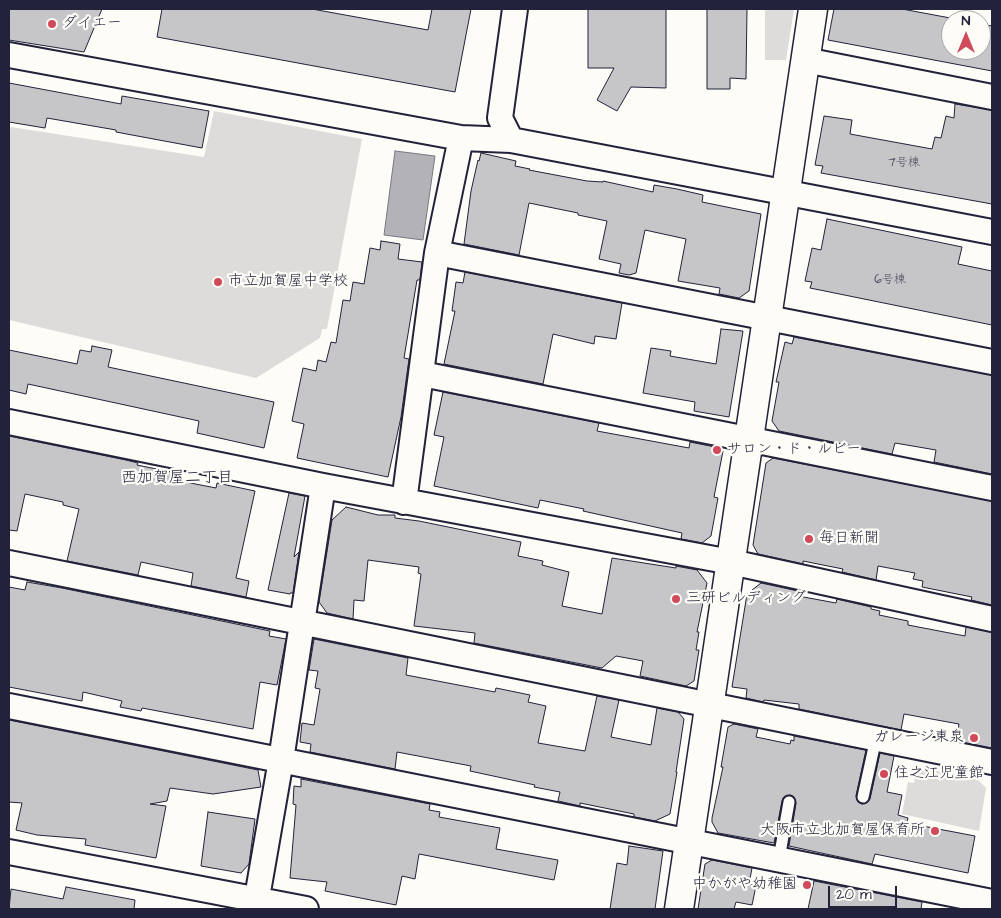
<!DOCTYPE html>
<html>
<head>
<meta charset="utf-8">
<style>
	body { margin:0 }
	#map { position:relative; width:1001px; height:918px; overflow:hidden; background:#fdfcf7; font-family:"Architects Daughter",sans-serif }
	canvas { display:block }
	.frame { position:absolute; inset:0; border:10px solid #22223b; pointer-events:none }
	.north { position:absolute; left:941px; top:10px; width:50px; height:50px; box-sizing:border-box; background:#fdfcf7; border:1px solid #a5a5ac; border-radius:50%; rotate:0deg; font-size:14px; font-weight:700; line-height:20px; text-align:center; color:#22223b }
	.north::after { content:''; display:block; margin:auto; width:18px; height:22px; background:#d1495b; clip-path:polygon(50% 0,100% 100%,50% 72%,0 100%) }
	.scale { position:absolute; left:828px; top:886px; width:69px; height:22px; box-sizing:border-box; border:2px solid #22223b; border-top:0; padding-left:6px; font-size:15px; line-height:18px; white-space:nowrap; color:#22223b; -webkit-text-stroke:4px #fdfcf7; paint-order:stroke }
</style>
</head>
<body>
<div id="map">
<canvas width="1001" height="918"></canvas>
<div class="frame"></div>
<div class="north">N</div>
<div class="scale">20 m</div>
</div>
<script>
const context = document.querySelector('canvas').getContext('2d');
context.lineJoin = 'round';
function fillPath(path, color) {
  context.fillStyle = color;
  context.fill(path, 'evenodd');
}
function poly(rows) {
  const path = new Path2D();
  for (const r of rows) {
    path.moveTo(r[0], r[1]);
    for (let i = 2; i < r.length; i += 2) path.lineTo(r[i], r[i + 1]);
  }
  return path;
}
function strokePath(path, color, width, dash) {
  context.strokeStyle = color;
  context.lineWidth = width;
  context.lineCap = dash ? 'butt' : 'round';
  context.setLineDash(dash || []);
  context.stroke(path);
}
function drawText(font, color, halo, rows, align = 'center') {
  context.font = font + ' "Architects Daughter","Klee One",sans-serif';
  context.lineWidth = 4.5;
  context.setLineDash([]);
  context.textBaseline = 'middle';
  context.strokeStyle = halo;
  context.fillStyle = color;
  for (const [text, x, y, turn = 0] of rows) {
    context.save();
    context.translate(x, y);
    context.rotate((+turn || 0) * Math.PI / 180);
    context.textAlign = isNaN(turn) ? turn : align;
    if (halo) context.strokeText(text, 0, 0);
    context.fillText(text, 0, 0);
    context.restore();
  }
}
const green = poly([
	[765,9,794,9,786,60,765,60],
	[214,111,362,139,327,329,322,329,320,338,256,378,9,320,9,133,11,127,204,157],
	[916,766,978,780,986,788,979,831,902,814,908,782,914,783]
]);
const water = poly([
	[395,151,435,156,423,240,384,235,395,151]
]);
const building = poly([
	[9,9,102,9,84,52,9,40,9,9],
	[162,9,312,9,428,30,432,9,471,9,455,92,157,37,162,9],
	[588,9,666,9,666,88,631,87,617,111,597,100,614,68,588,68,588,9],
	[707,9,747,9,746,79,730,78,730,89,707,89,707,9],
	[834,9,902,9,961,20,951,20,951,50,981,50,981,24,992,26,992,71,828,40,834,9],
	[9,83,121,104,122,96,209,111,202,148,116,132,116,130,47,118,45,128,9,122,9,83],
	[955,104,992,110,992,204,821,173,823,166,815,165,824,116,852,120,850,134,932,149,935,137,941,138,946,116,954,118,955,104],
	[481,153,516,161,515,166,530,169,529,170,587,181,603,182,603,181,653,192,654,185,677,189,703,195,702,202,761,214,749,291,739,298,719,294,720,288,678,281,686,239,645,230,636,273,629,275,619,273,621,264,599,259,607,221,578,215,578,213,529,203,519,255,464,244,471,191,478,160,479,161,481,153],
	[827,219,962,247,958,264,992,271,992,325,810,288,812,282,805,281,812,248,821,250,827,219],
	[381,241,400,244,398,259,422,262,420,280,417,280,404,358,409,359,401,417,388,477,297,458,304,424,292,421,303,368,316,371,318,360,326,362,331,342,336,343,343,300,350,301,353,282,364,284,370,248,380,250,381,241],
	[465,272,622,303,616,339,595,336,594,344,553,334,543,384,444,364,455,311,452,311,456,282,463,283,465,272],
	[721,329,743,331,729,417,694,411,695,402,643,393,651,348,671,351,670,356,716,364,721,329],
	[794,337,992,375,992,474,934,462,936,450,895,443,892,454,779,431,772,421,779,382,776,382,785,342,792,344,794,337],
	[92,346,112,350,108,367,274,402,264,448,197,433,199,421,28,384,26,394,9,390,9,350,77,364,80,350,91,352,92,346],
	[443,392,599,423,597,431,689,448,690,442,720,448,723,451,714,497,718,498,711,536,702,543,681,539,682,533,583,511,584,509,540,500,538,508,434,486,444,437,434,435,443,392],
	[9,436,126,460,138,463,137,465,171,472,170,479,216,488,217,483,255,491,236,578,249,581,246,597,191,586,193,573,141,562,138,575,67,561,79,509,63,505,63,502,25,494,17,531,9,530,9,436],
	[773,458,992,501,992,605,971,600,972,597,922,587,923,581,913,579,915,573,878,566,876,580,842,572,843,569,803,561,803,564,758,554,753,545,766,463,773,458],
	[289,493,305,496,294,557,299,552,293,593,290,593,290,594,268,590,289,493],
	[346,507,378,515,395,515,395,518,419,521,521,542,518,556,543,561,542,565,569,572,562,606,602,614,612,558,676,568,676,566,697,570,707,583,697,632,699,632,696,650,699,650,694,681,686,686,640,676,643,661,616,656,602,668,474,643,475,633,414,626,421,574,418,573,419,567,368,560,364,601,354,600,353,619,327,613,319,602,332,520,346,507],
	[27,582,62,588,270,631,269,636,286,639,277,685,260,682,253,729,142,708,141,711,120,707,122,701,83,692,82,701,9,687,9,587,25,590,27,582],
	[761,583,798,591,798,596,836,603,837,599,871,607,871,609,880,611,879,615,908,621,908,625,965,636,966,627,992,632,992,748,956,741,959,724,904,714,901,730,799,709,799,704,764,700,763,702,746,698,747,689,732,687,747,594,761,583],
	[314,639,408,658,406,675,495,692,496,688,530,695,528,702,546,706,538,743,585,751,597,696,619,700,611,737,651,745,657,708,678,712,684,719,676,772,677,772,670,814,655,821,634,817,634,814,580,803,580,806,558,801,560,792,534,787,535,785,470,771,471,766,397,752,395,769,310,752,311,744,300,742,302,723,314,725,320,689,315,688,318,671,309,670,314,639],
	[9,720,258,770,261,787,213,794,170,788,167,801,150,804,166,806,156,858,85,845,86,839,37,835,16,830,22,803,9,802,9,720],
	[734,724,758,729,756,737,790,744,791,740,794,741,794,736,866,750,856,796,858,802,862,804,868,802,870,799,880,753,894,756,887,792,902,795,898,815,908,818,907,823,975,836,968,873,875,854,872,864,789,846,796,803,794,797,790,795,784,797,782,801,774,843,718,833,712,822,712,818,723,767,721,767,728,727,734,724],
	[301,779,430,804,429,810,440,812,439,817,500,828,496,849,558,860,554,880,419,854,415,879,402,876,396,905,325,891,327,882,290,878,296,805,293,804,294,786,301,787,301,779],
	[208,812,255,819,249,864,241,873,201,866,208,812],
	[629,846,663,851,655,909,610,909,617,863,627,865,629,846],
	[712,860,752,868,749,884,756,886,752,905,736,902,734,909,698,909,705,864,712,860],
	[814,881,922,902,921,909,808,909,814,881],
	[66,887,135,900,134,909,9,909,11,889,63,899,66,887]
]);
const lane = poly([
	[863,797,876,738],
	[779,859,789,802]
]);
const street = poly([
	[9,55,461,138,511,140,992,232],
	[805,60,992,97],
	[511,140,500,118,515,9],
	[437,253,992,362],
	[422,374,992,488],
	[9,422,323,486,731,562,992,619],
	[404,502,437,253,461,138],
	[9,563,992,762],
	[9,706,992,902],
	[9,852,306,909],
	[255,909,281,760,323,486]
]);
const secondary = poly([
	[679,909,813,9]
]);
const markers = [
	[52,24,5,"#d1495b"],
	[218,282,5,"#d1495b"],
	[717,450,5,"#d1495b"],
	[809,539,5,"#d1495b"],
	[676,599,5,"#d1495b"],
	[974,738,5,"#d1495b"],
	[884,774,5,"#d1495b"],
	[935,831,5,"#d1495b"],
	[807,885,5,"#d1495b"]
];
const numberNames = [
	["7号棟",904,163],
	["6号棟",890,280]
];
const poiNames = [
	["ダイエー",62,24],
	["市立加賀屋中学校",228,282],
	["サロン・ド・ルビー",727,450],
	["毎日新聞",819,539],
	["三研ビルディング",686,599],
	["ガレージ東泉",964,738,"right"],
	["住之江児童館",894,774],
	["大阪市立北加賀屋保育所",925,831,"right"],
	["中かがや幼稚園",797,885,"right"]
];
const neighbourhoodNames = [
	["西加賀屋二丁目",177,479]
];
fillPath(green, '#dddcdb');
fillPath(water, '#b2b2b7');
strokePath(water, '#787885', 1);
fillPath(building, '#c6c6c8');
strokePath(building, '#22223b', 1);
strokePath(lane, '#22223b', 15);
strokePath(street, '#22223b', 28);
strokePath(secondary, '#22223b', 31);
strokePath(lane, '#fdfcf7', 11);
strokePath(street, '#fdfcf7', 24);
strokePath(secondary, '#fdfcf7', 28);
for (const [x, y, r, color] of markers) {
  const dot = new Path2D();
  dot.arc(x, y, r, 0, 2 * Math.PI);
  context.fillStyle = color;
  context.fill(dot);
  strokePath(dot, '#fdfcf7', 2);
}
drawText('12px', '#4b4b5e', null, numberNames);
drawText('15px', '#22223b', '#fdfcf7', poiNames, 'left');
drawText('16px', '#22223b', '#fdfcf7', neighbourhoodNames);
</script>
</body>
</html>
